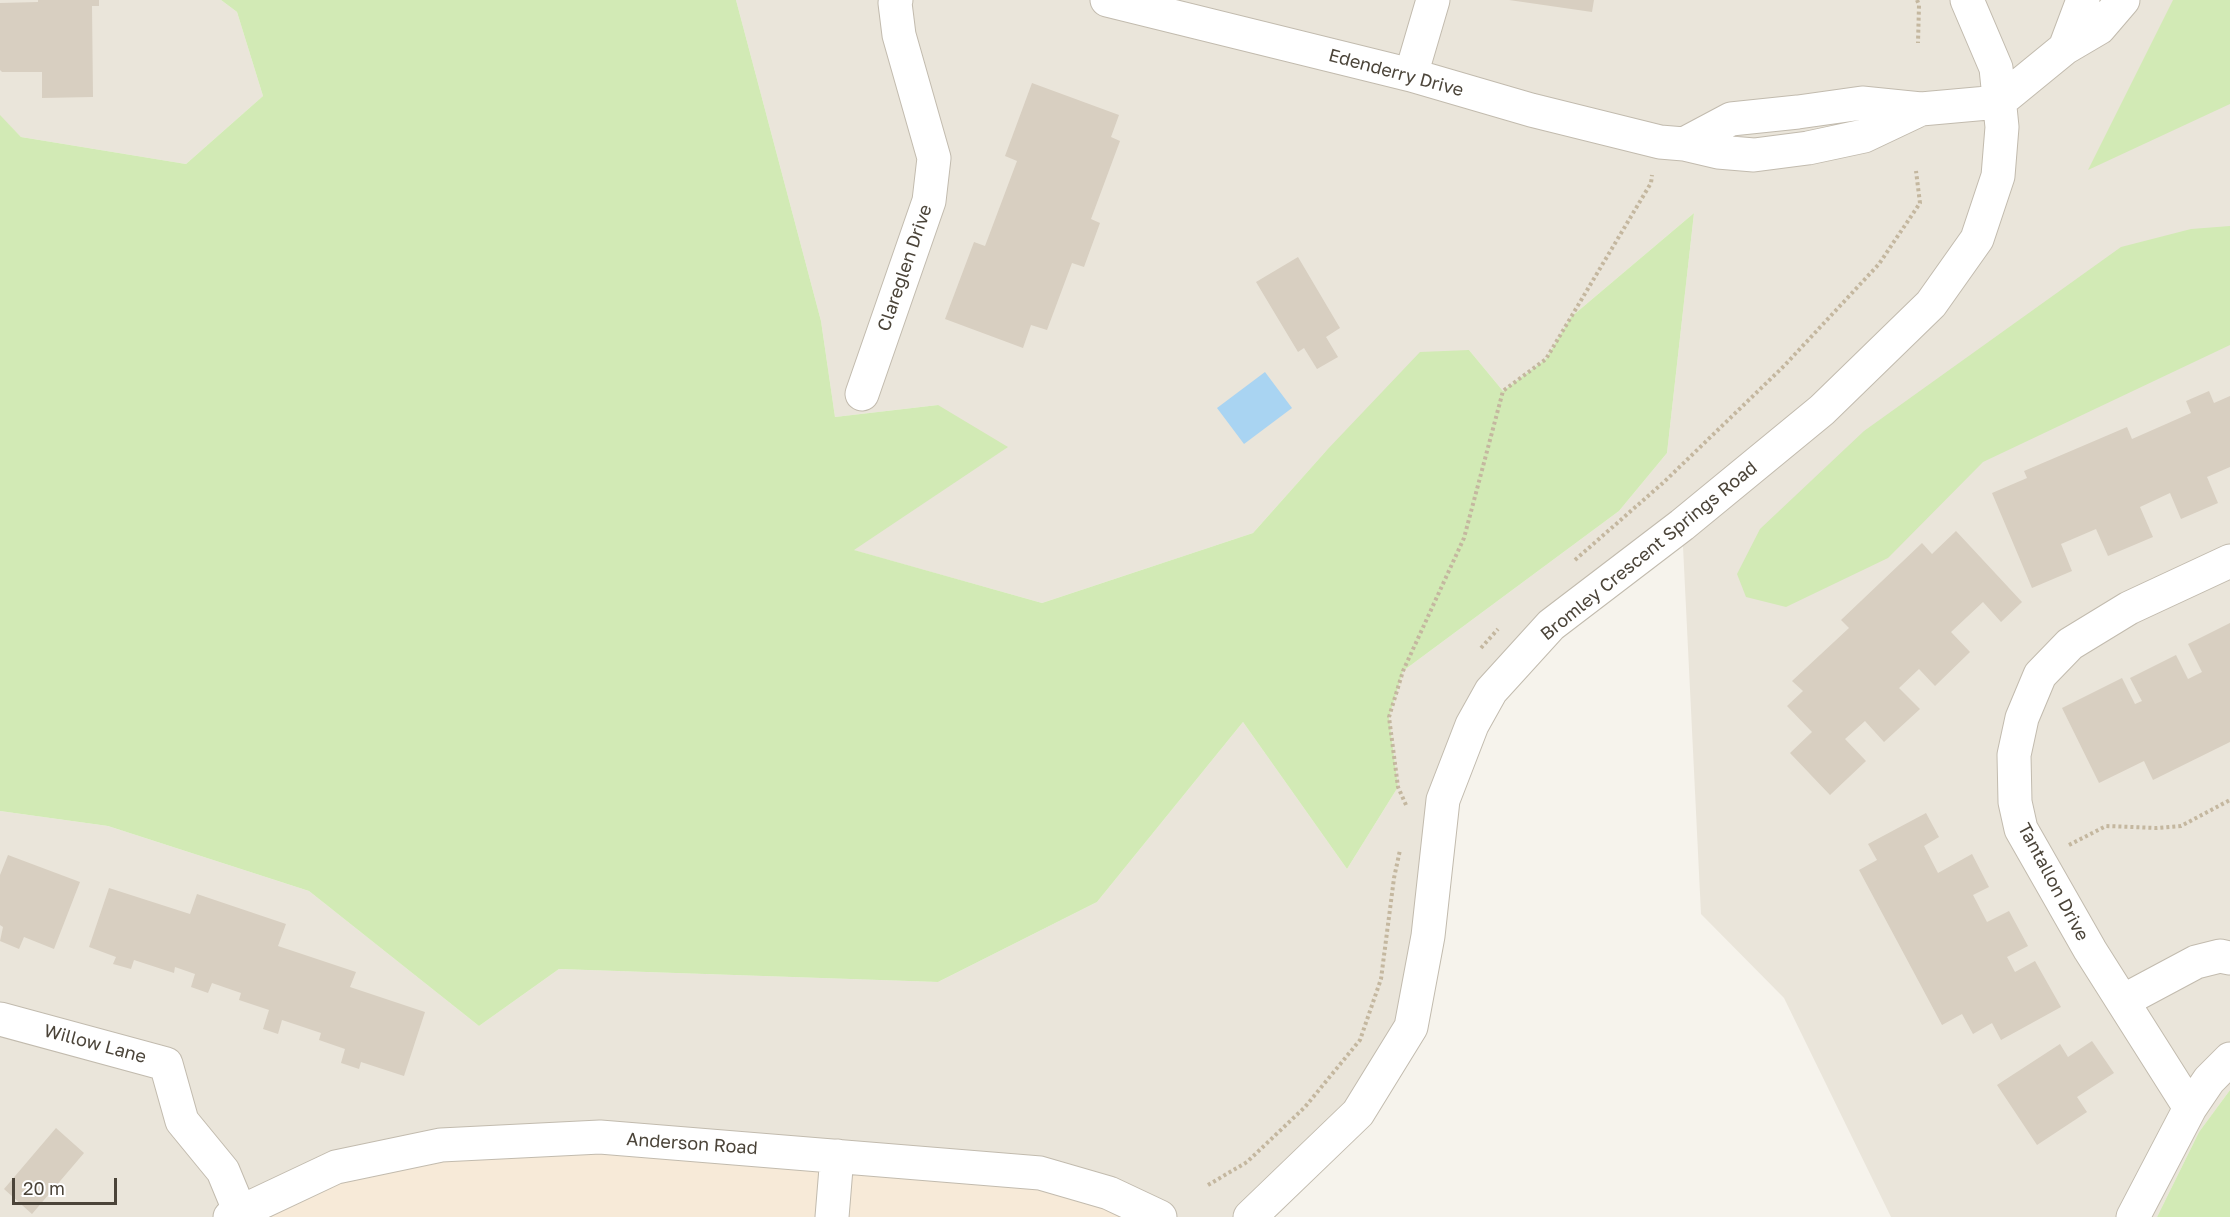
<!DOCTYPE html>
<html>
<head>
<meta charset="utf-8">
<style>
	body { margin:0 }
	#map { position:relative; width:2230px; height:1217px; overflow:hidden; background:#f6f3ec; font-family:"Golos Text",sans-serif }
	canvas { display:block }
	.scale { position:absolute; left:12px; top:1178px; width:105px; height:27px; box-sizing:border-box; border:3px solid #4b4439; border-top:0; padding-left:8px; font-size:18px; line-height:21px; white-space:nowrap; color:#4b4439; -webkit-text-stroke:4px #fff; paint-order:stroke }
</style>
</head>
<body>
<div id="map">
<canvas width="2230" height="1217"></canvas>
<div class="scale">20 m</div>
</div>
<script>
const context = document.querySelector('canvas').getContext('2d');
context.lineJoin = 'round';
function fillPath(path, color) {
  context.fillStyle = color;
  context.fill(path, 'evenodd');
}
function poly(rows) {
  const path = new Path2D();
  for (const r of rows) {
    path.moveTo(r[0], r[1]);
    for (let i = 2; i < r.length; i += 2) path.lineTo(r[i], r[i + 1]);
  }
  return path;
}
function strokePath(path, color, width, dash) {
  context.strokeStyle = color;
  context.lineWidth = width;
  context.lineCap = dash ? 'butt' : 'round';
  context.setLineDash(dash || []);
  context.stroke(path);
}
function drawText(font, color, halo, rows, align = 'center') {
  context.font = font + ' "Golos Text",sans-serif';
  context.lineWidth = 4.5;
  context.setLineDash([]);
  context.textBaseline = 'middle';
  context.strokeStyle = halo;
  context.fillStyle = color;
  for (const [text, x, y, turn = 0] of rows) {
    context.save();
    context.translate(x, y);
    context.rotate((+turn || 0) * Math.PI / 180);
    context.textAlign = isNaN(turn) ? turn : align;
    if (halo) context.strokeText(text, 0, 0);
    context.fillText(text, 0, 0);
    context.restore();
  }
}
const residential = poly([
	[0,0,221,0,237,12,263,96,186,164,21,137,0,116],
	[736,0,2175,0,2230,100,2230,1090,2199,1132,2157,1217,1891,1217,1784,998,1701,914,1682,526,1551,625,1472,725,1428,936,1378,1095,1263,1182,1239,1217,0,1217,0,811,108,826,309,891,479,1026,559,969,938,982,1097,902,1243,722,1347,869,1398,787,1389,717,1403,671,1619,511,1667,453,1694,213,1571,317,1546,359,1503,391,1469,350,1326,451,1253,533,1042,603,853,550,938,405,835,417,821,321]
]);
const commercial = poly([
	[441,1145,1040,1173,1160,1217,230,1217]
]);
const green = poly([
	[221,0,736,0,821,321,835,417,938,405,1008,447,854,550,1042,603,1253,533,1326,451,1420,352,1469,350,1503,391,1546,359,1571,317,1694,213,1667,453,1619,511,1403,671,1389,717,1398,787,1347,869,1243,722,1097,902,938,982,559,969,479,1026,309,891,108,826,0,811,0,115,21,137,186,164,263,96,237,12],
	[2173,0,2230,0,2230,104,2088,170],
	[2230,226,2230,345,1983,462,1888,558,1786,607,1746,597,1737,574,1760,529,1864,431,2121,247,2191,229],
	[2230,1090,2230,1217,2157,1217,2199,1132]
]);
const water = poly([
	[1265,372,1292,408,1244,444,1217,408]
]);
const building = poly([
	[38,0,99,0,99,6,92,6,93,97,42,98,42,72,2,72,0,70,0,3,38,2],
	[1509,0,1594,0,1592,12],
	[1032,83,1119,115,1111,137,1120,141,1091,219,1100,223,1084,267,1072,263,1047,330,1031,325,1023,348,945,319,974,242,985,246,1017,161,1005,156],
	[1298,257,1340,328,1326,337,1338,357,1317,369,1304,348,1298,352,1256,282],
	[2209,391,2214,403,2230,396,2230,467,2207,477,2218,503,2181,519,2170,493,2140,507,2153,537,2108,556,2096,529,2061,544,2072,571,2032,588,1992,493,2027,478,2024,471,2127,427,2132,439,2191,413,2186,401],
	[1956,531,2022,602,2001,622,1983,602,1951,632,1970,652,1935,686,1919,669,1899,688,1920,709,1884,742,1865,721,1845,739,1866,761,1830,795,1790,753,1812,732,1787,706,1803,691,1792,681,1849,628,1841,620,1922,543,1932,554],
	[2230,623,2230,742,2153,780,2144,761,2099,783,2062,708,2122,678,2135,704,2142,701,2130,678,2176,655,2188,679,2202,672,2188,644],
	[1926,813,1939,837,1924,846,1938,873,1972,854,1989,887,1973,895,1987,922,2009,911,2028,946,2007,957,2015,972,2035,961,2061,1007,2001,1040,1992,1023,1973,1034,1962,1014,1942,1025,1859,870,1877,860,1868,844],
	[8,855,80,882,54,949,24,937,19,949,0,941,3,927,0,925,0,875],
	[109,888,190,914,197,894,286,924,278,946,356,972,350,987,425,1012,404,1076,361,1062,359,1069,341,1063,345,1049,319,1040,321,1033,282,1020,278,1034,263,1029,269,1010,239,1000,241,993,212,983,208,993,191,987,195,974,175,967,174,973,134,960,131,969,113,964,116,957,89,947],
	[2092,1041,2114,1073,2077,1097,2087,1112,2037,1145,1997,1085,2060,1044,2068,1057],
	[56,1128,84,1153,32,1214,4,1189]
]);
const path = poly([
	[1917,0,1919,5,1918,43],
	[1575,560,1664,482,1784,366,1879,264,1920,203,1916,171],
	[1481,648,1498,629],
	[1406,805,1398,787,1389,717,1403,671,1464,538,1503,391,1546,359,1651,183,1652,175],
	[2069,845,2106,826,2157,828,2181,826,2230,800],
	[1208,1185,1247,1162,1305,1107,1360,1040,1381,979,1394,878,1400,850]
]);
const minor = poly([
	[1107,0,1411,75,1531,110,1660,142,1684,144,1718,152,1754,155,1808,148,1864,136,1921,109],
	[2065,48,2083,0],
	[1411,75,1433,0],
	[1684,144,1731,119,1798,112,1862,103,1921,109,1999,102,2065,48,2099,28,2123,0],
	[862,394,929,201,934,158,899,35,895,3,896,0],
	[2123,1001,2196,962,2220,956,2230,958],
	[0,1019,166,1064,182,1121,223,1171,240,1212],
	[2190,1108,2090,950,2021,829,2015,802,2014,755,2022,718,2040,675,2070,644,2129,608,2230,561],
	[230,1217,336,1167,441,1145,600,1137,1040,1173,1109,1193,1160,1217],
	[832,1217,837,1156],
	[1250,1217,1358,1113,1411,1027,1428,936,1443,800,1472,725,1491,691,1551,625,1682,525,1822,410,1931,304,1977,239,1998,176,2002,127,1996,68,1967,0],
	[2133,1217,2190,1108,2209,1080,2230,1059]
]);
const streetNames = [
	["Edenderry Drive",1396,73,15],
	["Clareglen Drive",905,268,-71],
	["Bromley Crescent Springs Road",1649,551,-39],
	["Tantallon Drive",2053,882,62],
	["Willow Lane",95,1044,15],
	["Anderson Road",692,1144,4]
];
fillPath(residential, '#eae5da');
fillPath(commercial, '#f7ead8');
fillPath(green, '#d2eab5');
fillPath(water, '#a9d4f2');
fillPath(building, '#d8cfc1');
strokePath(minor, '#c2bbae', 35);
strokePath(path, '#c4b79f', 4, [3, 3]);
strokePath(minor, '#fff', 33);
drawText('18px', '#4b4439', '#fff', streetNames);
</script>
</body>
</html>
